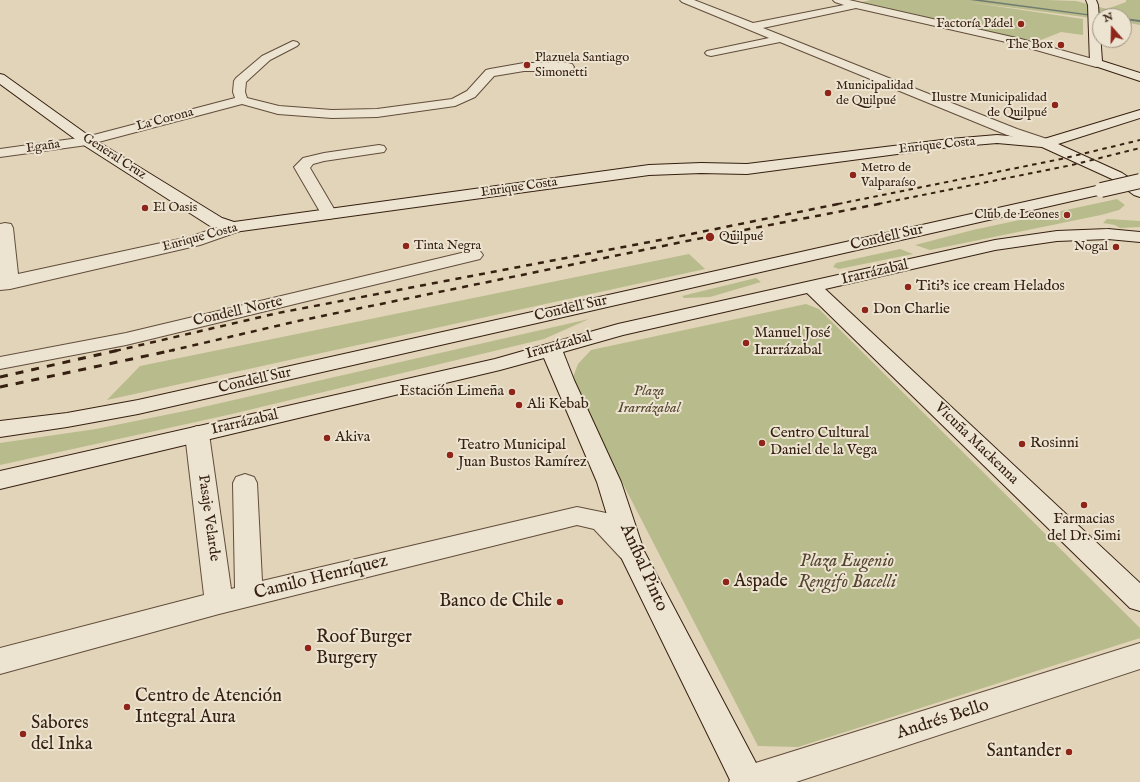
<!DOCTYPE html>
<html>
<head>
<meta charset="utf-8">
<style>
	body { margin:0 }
	#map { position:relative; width:1140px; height:782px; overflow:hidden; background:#e2d4b8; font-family:"IM FELL English",serif }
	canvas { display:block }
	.north { position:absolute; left:1092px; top:8px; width:40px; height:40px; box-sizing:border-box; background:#ece3d1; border:1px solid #a39584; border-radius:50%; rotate:340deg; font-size:11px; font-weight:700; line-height:16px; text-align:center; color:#362011 }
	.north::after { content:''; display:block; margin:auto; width:14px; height:18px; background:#8f2418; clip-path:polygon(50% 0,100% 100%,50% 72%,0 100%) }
</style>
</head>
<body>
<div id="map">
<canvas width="1140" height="782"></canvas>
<div class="north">N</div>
</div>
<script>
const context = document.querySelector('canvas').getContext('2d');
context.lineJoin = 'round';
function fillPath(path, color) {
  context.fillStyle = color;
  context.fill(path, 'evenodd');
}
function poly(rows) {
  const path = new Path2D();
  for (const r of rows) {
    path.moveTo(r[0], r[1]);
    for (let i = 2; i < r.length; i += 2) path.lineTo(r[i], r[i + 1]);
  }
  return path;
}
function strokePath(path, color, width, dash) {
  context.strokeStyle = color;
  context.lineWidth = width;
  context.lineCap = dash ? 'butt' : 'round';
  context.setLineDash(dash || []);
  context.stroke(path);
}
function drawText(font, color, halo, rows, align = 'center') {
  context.font = font + ' "IM FELL English",serif';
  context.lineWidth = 4;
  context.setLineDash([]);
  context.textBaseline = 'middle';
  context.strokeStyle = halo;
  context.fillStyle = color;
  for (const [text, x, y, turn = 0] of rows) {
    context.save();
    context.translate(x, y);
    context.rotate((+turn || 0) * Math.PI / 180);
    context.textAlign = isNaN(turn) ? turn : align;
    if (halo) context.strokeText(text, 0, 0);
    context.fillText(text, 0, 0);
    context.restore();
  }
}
const green = poly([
	[871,0,1045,0,1076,1,1107,9,1126,2,1126,0,1140,0,1140,25,1124,22,1124,16,1100,16,1100,19,968,2,1083,19,1083,35,1061,32,1036,42,861,2],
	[1117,199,1125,205,1119,210,1101,215,930,250,915,245,973,230],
	[1107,219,1140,221,1140,227,1120,228,1115,225,1103,223],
	[900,249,913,254,839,269,833,267,836,263],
	[689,254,705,269,107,400,140,366],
	[756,278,761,282,710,297,684,298,682,296],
	[806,304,819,309,1140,628,1140,638,798,747,758,746,571,383,578,364,591,350],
	[589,319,544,339,232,414,0,465,0,443,96,429,190,410]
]);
const stream = poly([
	[970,0,982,0,1102,16,1100,17,970,0],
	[1124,18,1140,20,1140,22,1124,20,1124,18]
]);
const street = poly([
	[680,0,694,0,753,23,844,5,835,2,833,0,849,0,1021,39,1100,61,1102,63,1100,65,1096,67,1015,44,856,8,763,28,1017,129,1050,140,1052,143,1050,146,1045,147,1007,135,780,42,711,56,707,55,705,53,707,51,769,38,682,2,680,0],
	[293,41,297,42,299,44,297,46,270,60,246,82,245,92,247,98,279,106,332,110,377,109,452,99,467,91,486,70,490,69,524,63,568,63,572,64,574,67,572,70,568,71,524,71,494,76,475,97,455,106,377,117,332,118,278,114,242,104,87,145,0,157,0,149,86,137,235,98,233,92,234,81,236,78,262,56,293,41],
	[379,145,384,146,386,149,384,152,324,161,313,164,310,168,337,214,335,217,329,219,323,217,294,167,303,158,324,153,379,145],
	[234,222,240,223,242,227,240,231,200,245,10,289,0,290,0,224,5,223,11,224,13,228,18,274,189,237,234,222],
	[474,250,480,251,483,255,480,259,126,345,0,369,0,357,126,333,474,250],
	[197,426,205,429,209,434,231,589,235,588,233,483,236,477,245,474,254,477,257,483,262,581,577,507,611,514,641,544,644,551,641,558,631,561,621,558,594,529,577,525,219,614,0,674,0,648,204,595,185,434,189,429,197,426],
	[1140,643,1140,669,796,782,729,782,734,770,746,766,1140,643]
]);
const secondary = poly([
	[1086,0,1096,0,1098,5,1102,61,1140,73,1140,81,1092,65,1090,63,1088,5,1086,0],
	[0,74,4,75,92,138,222,218,234,222,649,165,701,163,747,164,950,139,997,135,1044,139,1140,110,1140,118,1058,144,1122,173,1140,185,1140,197,1134,195,1112,179,1042,147,997,143,950,147,747,174,701,173,649,175,234,232,210,226,82,144,0,84,0,74],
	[1101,185,1107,187,1109,190,1107,193,138,414,67,427,0,437,0,421,67,413,138,400,1101,185],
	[1108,229,1140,232,1140,242,1108,239,1057,241,995,250,825,289,1140,583,1140,611,1130,608,807,293,623,335,563,352,574,380,621,482,644,551,766,782,731,782,618,551,597,482,544,358,500,370,0,489,0,471,495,359,618,324,995,240,1057,231,1108,229]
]);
const railFar2 = poly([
	[838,204,1061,159,1140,140],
	[878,204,1072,165,1140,148]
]);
const railFar1 = poly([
	[115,351,278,313,686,235,843,203],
	[169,351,298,321,692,240,884,203]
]);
const rail = poly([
	[0,377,119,350],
	[0,387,174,350]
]);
const secondaryBridge = poly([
	[1101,190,1140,181]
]);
const markers = [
	[1021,24,4,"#8f2418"],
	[1061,45,4,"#8f2418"],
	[527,65,4,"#8f2418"],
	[828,93,4,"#8f2418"],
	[1055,105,4,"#8f2418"],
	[853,175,4,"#8f2418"],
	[145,208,4,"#8f2418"],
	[1067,215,4,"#8f2418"],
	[710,237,5,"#8f2418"],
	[406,246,4,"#8f2418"],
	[1116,247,4,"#8f2418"],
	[908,287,4,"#8f2418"],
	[865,310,4,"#8f2418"],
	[746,343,4,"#8f2418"],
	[512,392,4,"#8f2418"],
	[519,405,4,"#8f2418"],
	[327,438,4,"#8f2418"],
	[762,443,4,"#8f2418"],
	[1022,444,4,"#8f2418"],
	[450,455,4,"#8f2418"],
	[1084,505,4,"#8f2418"],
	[726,582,4,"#8f2418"],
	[560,602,4,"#8f2418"],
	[308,648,4,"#8f2418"],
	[127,707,4,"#8f2418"],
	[23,734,4,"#8f2418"],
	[1069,752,4,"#8f2418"]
];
const farPoinames = [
	["Factoría Pádel",1013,24,"right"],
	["The Box",1053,45,"right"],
	["Plazuela Santiago",535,58],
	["Simonetti",535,73],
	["Municipalidad",836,86],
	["de Quilpué",836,101],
	["Ilustre Municipalidad",1047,98,"right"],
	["de Quilpué",1047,113,"right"],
	["Metro de",861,168],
	["Valparaíso",861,183],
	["El Oasis",153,208],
	["Club de Leones",1059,215,"right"],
	["Quilpué",719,237],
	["Tinta Negra",414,246],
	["Nogal",1108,247,"right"]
];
const farStreetnames = [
	["La Corona",165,120,-15],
	["Enrique Costa",937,146,-6],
	["Egaña",43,147,-8],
	["General Cruz",114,157,33],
	["Enrique Costa",519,188,-8],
	["Enrique Costa",200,238,-15]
];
const streetNames = [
	["Condell Sur",887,238,-13],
	["Irarrázabal",875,273,-13],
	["Condell Sur",571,309,-13],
	["Condell Norte",238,312,-13],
	["Irarrázabal",559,346,-16],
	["Condell Sur",255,381,-13],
	["Irarrázabal",245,423,-13],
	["Vicuña Mackenna",976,444,44],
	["Pasaje Velarde",208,518,82]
];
const poiNames = [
	["Titi's ice cream Helados",916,287],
	["Don Charlie",873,310],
	["Manuel José",754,334],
	["Irarrázabal",754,351],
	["Estación Limeña",504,392,"right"],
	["Ali Kebab",527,405],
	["Centro Cultural",770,434],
	["Daniel de la Vega",770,451],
	["Akiva",335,438],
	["Rosinni",1030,444],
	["Teatro Municipal",458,446],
	["Juan Bustos Ramírez",458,463],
	["Farmacias",1084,520,"center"],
	["del Dr. Simi",1084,537,"center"]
];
const parkNames = [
	["Plaza",649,392],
	["Irarrázabal",649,409]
];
const nearParknames = [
	["Plaza Eugenio",847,562],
	["Rengifo Bacelli",847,583]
];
const nearStreetnames = [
	["Aníbal Pinto",643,568,66],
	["Camilo Henríquez",321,578,-14],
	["Andrés Bello",943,720,-18]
];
const nearPoinames = [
	["Aspade",734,582],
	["Banco de Chile",552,602,"right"],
	["Roof Burger",316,638],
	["Burgery",316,659],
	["Centro de Atención",135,697],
	["Integral Aura",135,718],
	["Sabores",31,724],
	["del Inka",31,745],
	["Santander",1061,752,"right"]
];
fillPath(green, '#b8bb8b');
fillPath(stream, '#6f7b6f');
strokePath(street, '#614d3b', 2);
strokePath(secondary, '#362011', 2);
fillPath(street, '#ece3d1');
fillPath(secondary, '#ece3d1');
strokePath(railFar2, '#362011', 2, [4.5, 4.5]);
strokePath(railFar1, '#362011', 2.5, [6, 6]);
strokePath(rail, '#362011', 3, [8, 8]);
strokePath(secondaryBridge, '#362011', 16, []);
strokePath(secondaryBridge, '#ece3d1', 14);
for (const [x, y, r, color] of markers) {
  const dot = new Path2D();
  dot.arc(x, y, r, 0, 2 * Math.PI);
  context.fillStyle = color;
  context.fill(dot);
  strokePath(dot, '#ece3d1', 1.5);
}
drawText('13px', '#362011', '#ece3d1', farPoinames, 'left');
drawText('13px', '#362011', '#ece3d1', farStreetnames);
drawText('15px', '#362011', '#ece3d1', streetNames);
drawText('15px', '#362011', '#ece3d1', poiNames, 'left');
drawText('italic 15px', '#564730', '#ece3d1', parkNames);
drawText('italic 18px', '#564730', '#ece3d1', nearParknames);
drawText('18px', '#362011', '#ece3d1', nearStreetnames);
drawText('18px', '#362011', '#ece3d1', nearPoinames, 'left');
</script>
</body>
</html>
